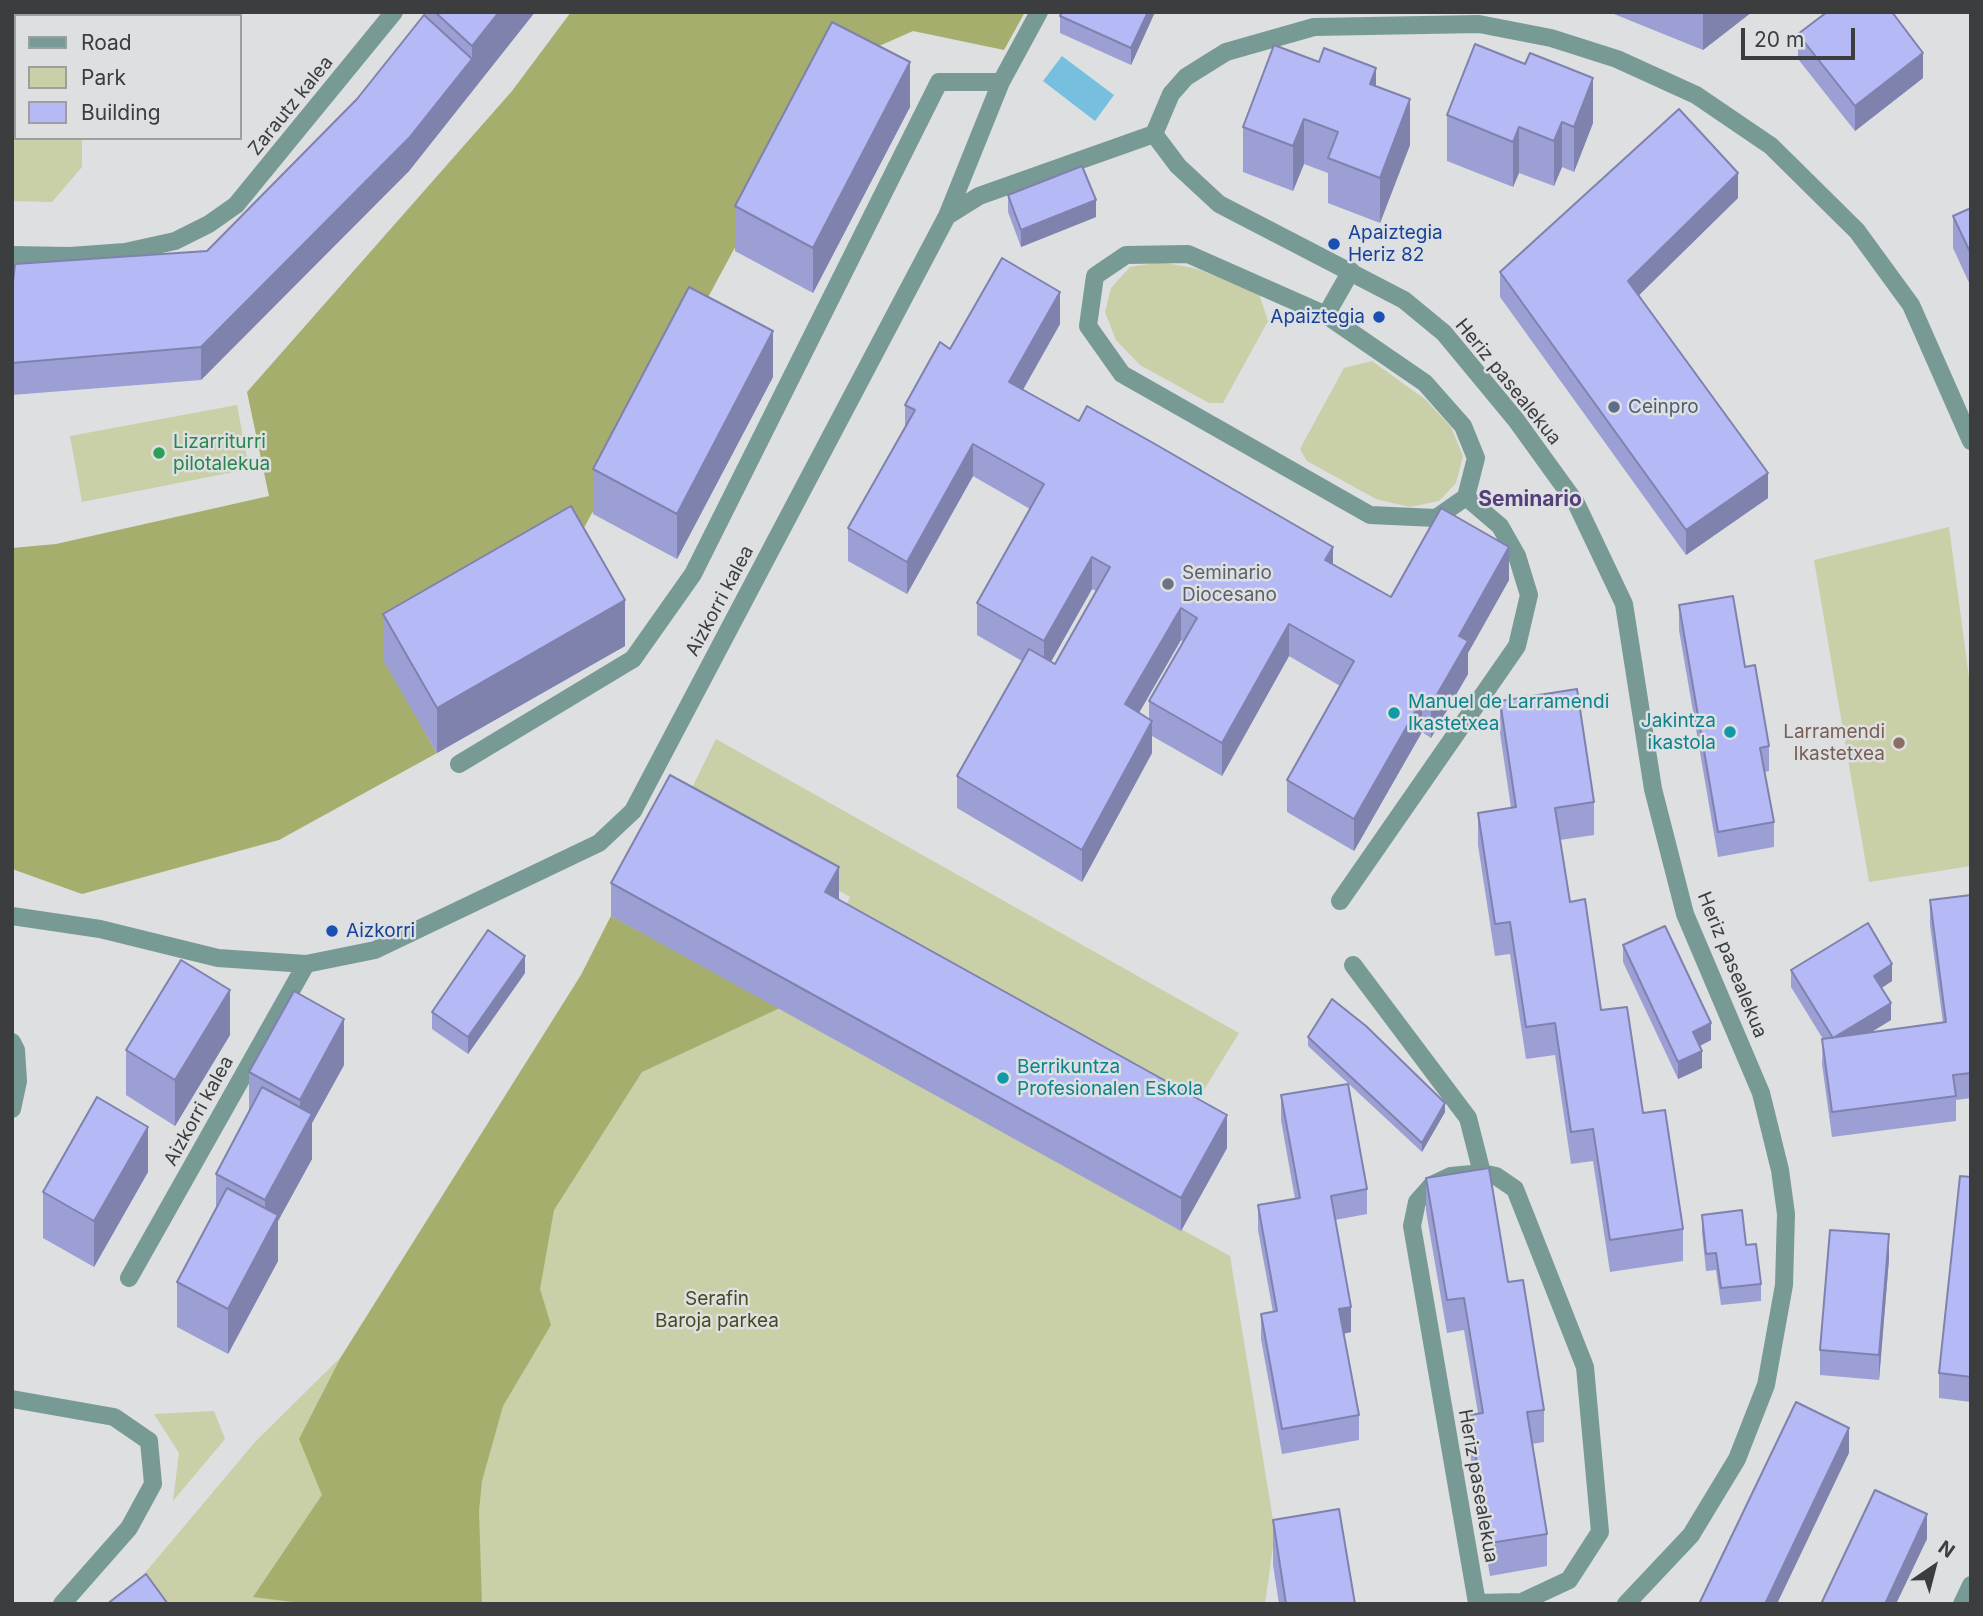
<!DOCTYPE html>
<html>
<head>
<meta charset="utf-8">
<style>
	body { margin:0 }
	#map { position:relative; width:1983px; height:1616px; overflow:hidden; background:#dddfe1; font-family:Inter,sans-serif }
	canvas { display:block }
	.frame { position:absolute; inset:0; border:14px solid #3c3d3e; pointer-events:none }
	.legend { position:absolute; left:14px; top:14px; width:228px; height:126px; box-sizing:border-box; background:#dddfe1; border:2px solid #9d9ea0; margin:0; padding:9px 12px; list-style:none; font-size:21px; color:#3c3d3e }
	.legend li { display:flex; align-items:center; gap:14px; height:35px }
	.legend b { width:35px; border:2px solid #9d9ea0 }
	.north { position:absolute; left:1899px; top:1532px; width:70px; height:70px; -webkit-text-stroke:5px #dddfe1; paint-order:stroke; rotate:35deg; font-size:19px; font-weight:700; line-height:28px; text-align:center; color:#3c3d3e }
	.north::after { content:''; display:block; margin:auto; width:24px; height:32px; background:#3c3d3e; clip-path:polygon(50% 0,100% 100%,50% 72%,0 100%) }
	.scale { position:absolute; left:1741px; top:28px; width:114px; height:32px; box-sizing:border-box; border:4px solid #3c3d3e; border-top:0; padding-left:9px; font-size:21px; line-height:24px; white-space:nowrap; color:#3c3d3e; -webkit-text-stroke:5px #dddfe1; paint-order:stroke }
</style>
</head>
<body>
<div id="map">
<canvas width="1983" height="1616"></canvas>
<div class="frame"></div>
<ul class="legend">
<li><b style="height:9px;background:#789a94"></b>Road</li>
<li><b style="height:19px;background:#c9cfa7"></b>Park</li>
<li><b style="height:19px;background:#b5b9f6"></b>Building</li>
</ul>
<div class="north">N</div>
<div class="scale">20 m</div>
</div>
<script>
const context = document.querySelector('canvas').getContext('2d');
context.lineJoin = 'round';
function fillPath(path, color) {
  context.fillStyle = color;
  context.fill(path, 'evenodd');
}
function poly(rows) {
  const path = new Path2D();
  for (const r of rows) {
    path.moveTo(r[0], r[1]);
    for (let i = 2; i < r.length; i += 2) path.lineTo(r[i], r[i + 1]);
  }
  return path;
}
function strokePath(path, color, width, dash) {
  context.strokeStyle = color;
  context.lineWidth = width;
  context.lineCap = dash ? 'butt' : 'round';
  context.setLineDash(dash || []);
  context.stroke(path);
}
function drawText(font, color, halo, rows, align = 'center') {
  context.font = font + ' Inter,sans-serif';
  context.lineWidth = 5;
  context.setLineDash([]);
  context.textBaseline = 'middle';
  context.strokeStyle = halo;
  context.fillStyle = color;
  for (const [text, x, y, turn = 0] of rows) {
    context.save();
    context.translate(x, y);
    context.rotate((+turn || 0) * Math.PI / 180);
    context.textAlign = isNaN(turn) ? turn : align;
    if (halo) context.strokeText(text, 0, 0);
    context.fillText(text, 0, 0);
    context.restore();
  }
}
const green = poly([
	[12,12,52,12,52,16,16,16,16,138,82,138,82,167,52,202,12,201],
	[1161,262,1198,269,1259,294,1268,321,1223,403,1209,403,1140,365,1116,340,1105,312,1111,288,1130,267],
	[1372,361,1426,400,1451,427,1463,456,1456,483,1439,501,1410,507,1376,499,1307,461,1300,449,1344,368],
	[237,405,249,469,82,502,70,436],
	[1949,527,1971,693,1971,866,1869,882,1814,560],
	[716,739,1239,1033,1189,1114,839,921,850,897,685,802],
	[611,916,1230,1256,1275,1532,1265,1604,158,1604,139,1580,255,1442,341,1357,581,975],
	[214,1411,225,1439,173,1501,179,1453,154,1414]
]);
const forest = poly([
	[571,12,1025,12,1004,50,913,31,832,67,571,552,384,660,437,753,279,840,82,894,12,869,12,548,56,544,269,496,247,392,512,91],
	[611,916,780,1008,642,1072,554,1210,540,1289,551,1325,503,1406,482,1481,479,1511,482,1604,309,1604,253,1597,322,1495,299,1439,341,1357,581,975]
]);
const water = poly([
	[1062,56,1114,95,1095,121,1043,81]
]);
const minor = poly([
	[1154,134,1178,166,1219,204,1404,300,1444,333,1516,420,1576,503,1624,604,1653,789,1685,914,1761,1093,1780,1170,1786,1214,1784,1285,1766,1385,1737,1459,1691,1535,1626,1604],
	[1154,134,1171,94,1186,77,1226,52,1314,27,1479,24,1551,38,1617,59,1696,95,1771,146,1857,231,1911,305,1971,441],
	[947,216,979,196,1154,134],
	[1188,254,1326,315,1425,383,1463,426,1476,458,1466,497,1436,518,1370,515,1122,374,1088,326,1095,276,1126,255,1188,254],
	[12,255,70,256,125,252,175,241,209,224,236,205,394,12],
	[1326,315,1351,271],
	[459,764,633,659,693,574,939,82,1001,82],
	[1340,901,1517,646,1529,595,1517,556,1500,526,1466,497],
	[12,916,100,929,218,958,306,964,375,950,599,843,633,811,947,216,1001,82,1039,12],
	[1353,965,1468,1118,1482,1173],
	[12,1042,16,1050,18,1081,12,1109],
	[129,1278,306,964],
	[12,1399,114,1417,149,1441,153,1484,129,1528,62,1604],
	[1477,1603,1522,1602,1569,1580,1600,1532,1585,1367,1515,1189,1496,1176,1482,1173,1451,1176,1432,1185,1417,1202,1412,1226,1477,1603,1477,1604],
	[1962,1604,1971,1585]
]);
const wall = poly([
	[424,12,535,12,409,171,201,380,12,395,12,291,207,251,357,99,424,15],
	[1062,12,1155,12,1131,65,1060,33,1060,16],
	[1609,12,1752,12,1703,50],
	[1798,34,1923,78,1855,131,1798,59],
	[1376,86,1410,145,1380,223,1328,203,1328,173,1304,164,1293,191,1243,172,1243,127],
	[910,107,813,293,735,251,735,206],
	[1447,115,1593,123,1574,172,1562,167,1554,186,1519,173,1513,187,1447,161],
	[1008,195,1096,217,1021,247,1008,212],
	[1738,198,1639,295,1768,498,1686,555,1500,297,1500,272],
	[1971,208,1971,287,1953,248,1953,216],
	[1060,324,1023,390,1391,597,1509,580,1468,653,1468,674,1431,738,1422,732,1354,851,1287,812,1287,780,1340,686,1289,656,1222,776,1152,736,1152,753,1082,882,957,808,957,776,1022,661,977,635,977,603,1030,509,973,476,907,594,848,561,848,528,905,427,905,405,950,349],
	[1092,589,1096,591,1055,664,1051,662],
	[1181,640,1183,642,1149,701,1149,719,1139,713],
	[773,377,677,559,593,514,593,469],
	[1679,605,1745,667,1769,746,1769,771,1765,772,1774,822,1774,847,1718,857,1679,630],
	[383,614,625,646,437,753,383,660],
	[1500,701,1594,802,1594,835,1560,840,1570,902,1601,1010,1643,1113,1683,1229,1683,1261,1610,1272,1593,1161,1571,1164,1555,1055,1526,1059,1510,954,1495,956,1478,845,1478,813,1511,808,1500,733],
	[611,883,839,900,1227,1148,1181,1231,611,916],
	[1971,895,1971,1098,1956,1100,1956,1121,1832,1137,1822,1064,1823,1039,1791,987,1791,970,1892,981,1881,988,1891,1020,1870,1033,1943,1023,1930,925,1930,900],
	[1623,945,1711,1040,1700,1046,1702,1068,1678,1079,1623,962],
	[525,973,468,1054,432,1029,432,1012],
	[230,1035,175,1126,126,1095,126,1050],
	[1308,1037,1445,1112,1422,1152,1308,1046],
	[344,1065,312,1123,312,1159,278,1221,278,1261,228,1354,177,1327,177,1282,216,1209,216,1174,249,1112,249,1072],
	[1281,1095,1367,1189,1367,1214,1335,1220,1351,1332,1344,1334,1359,1415,1359,1440,1282,1454,1261,1339,1261,1314,1273,1312,1258,1230,1258,1205,1295,1199,1281,1120],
	[148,1172,94,1267,43,1238,43,1192],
	[1971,1177,1971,1402,1939,1398,1939,1373],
	[1426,1178,1508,1282,1544,1410,1544,1442,1532,1444,1547,1534,1547,1566,1490,1576,1469,1447,1469,1415,1478,1413,1464,1330,1447,1333,1426,1211],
	[1702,1215,1746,1245,1761,1284,1761,1301,1721,1305,1716,1270,1706,1271,1702,1232],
	[1889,1259,1879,1380,1820,1375,1820,1350],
	[1273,1520,1355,1604,1279,1604,1273,1565]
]);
const shadedWall = poly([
	[499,12,535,12,409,171,201,380,201,347,472,59,472,46],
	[1148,12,1155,12,1131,65,1131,48],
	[1703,12,1752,12,1703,50],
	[1923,53,1923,78,1855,131,1855,106],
	[910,62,910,107,813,293,813,248],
	[1376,68,1376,114,1370,84],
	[1593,78,1593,123,1574,172,1574,127],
	[1410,99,1410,145,1380,223,1380,178],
	[1304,119,1304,164,1293,191,1293,146],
	[1562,122,1562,167,1554,186,1554,141],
	[1519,127,1519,173,1513,187,1513,142],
	[1738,173,1738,198,1628,306,1628,281],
	[1096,200,1096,217,1021,247,1021,230],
	[1060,292,1060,324,1009,414,1009,382],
	[773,331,773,377,677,559,677,514],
	[973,444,973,476,907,594,907,562],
	[1768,473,1768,498,1686,555,1686,530],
	[1333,547,1333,579,1325,560],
	[1509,547,1509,580,1468,653,1468,674,1431,738,1431,705,1459,636],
	[1092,557,1092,589,1044,674,1044,641],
	[625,600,625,646,437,753,437,708],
	[1181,608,1181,640,1125,737,1125,704],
	[1289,624,1289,656,1222,776,1222,743],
	[1422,700,1422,732,1354,851,1354,819],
	[1152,721,1152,753,1082,882,1082,850],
	[839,867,839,900,825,892],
	[525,956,525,973,468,1054,468,1037],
	[1892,964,1892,981,1874,993,1874,976],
	[230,990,230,1035,175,1126,175,1080],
	[1891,1003,1891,1020,1833,1055,1833,1038],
	[344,1019,344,1065,312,1123,312,1159,278,1221,278,1261,228,1354,228,1309,265,1240,265,1200,300,1136,300,1100],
	[1711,1023,1711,1040,1693,1049,1693,1032],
	[1702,1051,1702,1068,1678,1079,1678,1062],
	[1445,1103,1445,1112,1422,1152,1422,1143],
	[1227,1115,1227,1148,1181,1231,1181,1198],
	[148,1127,148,1172,94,1267,94,1221],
	[1889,1234,1889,1259,1879,1380,1879,1355],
	[1351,1307,1351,1332,1339,1334,1339,1309],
	[1849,1428,1849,1453,1777,1604,1765,1604],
	[1927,1514,1927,1539,1896,1604,1885,1604]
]);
const building = poly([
	[435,12,499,12,472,46,435,12],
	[1062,12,1148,12,1131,48,1060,16,1062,12],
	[1827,12,1892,12,1923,53,1855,106,1798,34,1827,12],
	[424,15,472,59,409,138,201,347,12,363,12,291,15,264,207,251,357,99,424,15],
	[832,22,910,62,813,248,735,206,832,22],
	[1475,44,1525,64,1530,53,1593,78,1574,127,1562,122,1554,141,1519,127,1513,142,1447,115,1475,44],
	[1274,45,1319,62,1324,48,1376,68,1370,84,1410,99,1380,178,1328,158,1338,132,1304,119,1293,146,1243,127,1274,45],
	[1679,109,1738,173,1628,281,1768,473,1686,530,1500,272,1679,109],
	[1082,166,1096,200,1021,230,1008,195,1082,166],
	[1971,208,1971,254,1953,216,1971,208],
	[1002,258,1060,292,1009,382,1079,421,1087,406,1155,444,1333,547,1325,560,1391,597,1441,508,1509,547,1459,636,1468,641,1431,705,1422,700,1354,819,1287,780,1354,661,1289,624,1222,743,1149,701,1197,618,1181,608,1125,704,1152,721,1082,850,957,776,1029,649,1055,664,1110,567,1092,557,1044,641,977,603,1044,484,973,444,907,562,848,528,915,410,905,405,940,342,950,349,1002,258],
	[689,287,773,331,677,514,593,469,689,287],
	[571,506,625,600,437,708,383,614,571,506],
	[1733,596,1745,667,1755,665,1769,746,1760,748,1774,822,1718,832,1679,605,1733,596],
	[1577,689,1594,802,1555,808,1570,902,1585,899,1601,1010,1627,1007,1643,1113,1665,1110,1683,1229,1610,1240,1593,1129,1571,1132,1555,1023,1526,1027,1510,922,1495,924,1478,813,1516,807,1500,701,1577,689],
	[670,775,839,867,825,892,1227,1115,1181,1198,611,883,670,775],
	[1971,895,1971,1073,1953,1075,1956,1096,1832,1112,1822,1039,1946,1022,1930,900,1971,895],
	[1868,923,1892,964,1874,976,1891,1003,1833,1038,1791,970,1868,923],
	[1665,926,1711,1023,1693,1032,1702,1051,1678,1062,1623,945,1665,926],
	[488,930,525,956,468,1037,432,1012,488,930],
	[181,960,230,990,175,1080,126,1050,181,960],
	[294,991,344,1019,300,1100,249,1072,294,991],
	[1332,999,1366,1026,1445,1103,1422,1143,1308,1037,1332,999],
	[1348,1084,1367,1189,1331,1196,1351,1307,1339,1309,1359,1415,1282,1429,1261,1314,1277,1311,1258,1205,1300,1198,1281,1095,1348,1084],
	[262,1087,312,1114,265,1200,216,1174,262,1087],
	[97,1097,148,1127,94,1221,43,1192,97,1097],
	[1489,1168,1508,1282,1523,1280,1544,1410,1527,1412,1547,1534,1490,1543,1469,1415,1483,1413,1464,1298,1447,1300,1426,1178,1489,1168],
	[1960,1176,1971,1177,1971,1377,1939,1373,1960,1176],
	[227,1188,278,1215,228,1309,177,1282,227,1188],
	[1742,1210,1746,1245,1756,1244,1761,1284,1721,1288,1716,1253,1706,1254,1702,1215,1742,1210],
	[1830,1230,1889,1234,1879,1355,1820,1350,1830,1230],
	[1796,1402,1849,1428,1765,1604,1699,1604,1796,1402],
	[1875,1490,1927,1514,1885,1604,1821,1604,1875,1490],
	[1339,1509,1355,1604,1286,1604,1273,1520,1339,1509],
	[146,1574,168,1604,107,1604,146,1574]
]);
const markers = [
	[1334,244,7,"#1a4fb4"],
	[1379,317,7,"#1a4fb4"],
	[1614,407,7,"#5c6f8a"],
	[159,453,7,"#2e9e5b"],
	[1168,584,7,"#6b7280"],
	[1394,713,7,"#0f9aa8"],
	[1730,732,7,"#0f9aa8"],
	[1899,743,7,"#8d6e63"],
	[332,931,7,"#1a4fb4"],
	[1003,1078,7,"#0f9aa8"]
];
const streetNames = [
	["Zarautz kalea",291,106,-51],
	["Heriz pasealekua",1508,382,51],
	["Aizkorri kalea",720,601,-62],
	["Heriz pasealekua",1732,965,68],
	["Aizkorri kalea",199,1111,-61],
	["Heriz pasealekua",1478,1486,80]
];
const transitNames = [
	["Apaiztegia",1348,233],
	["Heriz 82",1348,255],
	["Apaiztegia",1365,317,"right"],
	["Aizkorri",346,931]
];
const serviceNames = [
	["Ceinpro",1628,407]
];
const leisureNames = [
	["Lizarriturri",173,442],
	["pilotalekua",173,464]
];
const worshipNames = [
	["Seminario",1182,573],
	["Diocesano",1182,595]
];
const cultureNames = [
	["Manuel de Larramendi",1408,702],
	["Ikastetxea",1408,724],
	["Jakintza",1716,721,"right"],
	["ikastola",1716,743,"right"],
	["Berrikuntza",1017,1067],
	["Profesionalen Eskola",1017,1089]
];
const educationNames = [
	["Larramendi",1885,732],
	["Ikastetxea",1885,754]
];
const parkNames = [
	["Serafin",717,1299],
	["Baroja parkea",717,1321]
];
const neighbourhoodNames = [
	["Seminario",1530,500]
];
fillPath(green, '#c9cfa7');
fillPath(forest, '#a6ae6e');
fillPath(water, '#77bfdf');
strokePath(minor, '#789a94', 18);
fillPath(wall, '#9c9fd4');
fillPath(shadedWall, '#7f82ac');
fillPath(building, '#b5b9f6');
strokePath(building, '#7f82ac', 2);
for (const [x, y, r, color] of markers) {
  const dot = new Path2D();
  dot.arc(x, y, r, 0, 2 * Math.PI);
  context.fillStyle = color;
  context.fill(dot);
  strokePath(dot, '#dddfe1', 2.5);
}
drawText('19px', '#3c3d3e', '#dddfe1', streetNames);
drawText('19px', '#164399', '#dddfe1', transitNames, 'left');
drawText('19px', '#4e5e75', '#dddfe1', serviceNames, 'left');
drawText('19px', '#27864d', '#dddfe1', leisureNames, 'left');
drawText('19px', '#5b616d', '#dddfe1', worshipNames, 'left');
drawText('19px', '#0d838f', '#dddfe1', cultureNames, 'left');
drawText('19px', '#785e54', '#dddfe1', educationNames, 'right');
drawText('19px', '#474b1b', '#dddfe1', parkNames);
drawText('bold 21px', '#553f7b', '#dddfe1', neighbourhoodNames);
</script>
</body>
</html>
